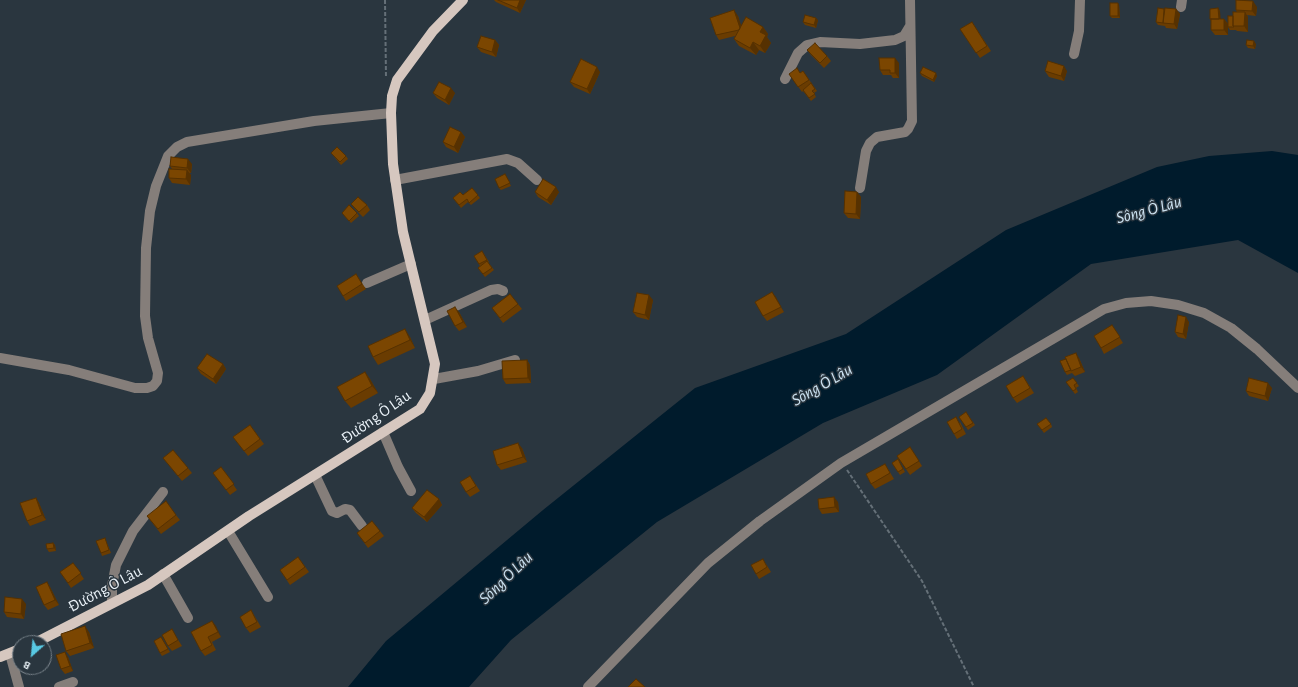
<!DOCTYPE html>
<html>
<head>
<meta charset="utf-8">
<style>
	body { margin:0 }
	#map { position:relative; width:1298px; height:687px; overflow:hidden; background:#2a363f; font-family:"Alegreya Sans",sans-serif }
	canvas { display:block }
	.north { position:absolute; left:12px; top:635px; width:40px; height:40px; box-sizing:border-box; background:#2a363f; border:1px solid #778189; border-radius:50%; rotate:207deg; font-size:11px; font-weight:700; line-height:16px; text-align:center; color:#eaf2f8 }
	.north::after { content:''; display:block; margin:auto; width:14px; height:18px; background:#58c9e3; clip-path:polygon(50% 0,100% 100%,50% 72%,0 100%) }
</style>
</head>
<body>
<div id="map">
<canvas width="1298" height="687"></canvas>
<div class="north">B</div>
</div>
<script>
const context = document.querySelector('canvas').getContext('2d');
context.lineJoin = 'round';
function fillPath(path, color) {
  context.fillStyle = color;
  context.fill(path, 'evenodd');
}
function poly(rows) {
  const path = new Path2D();
  for (const r of rows) {
    path.moveTo(r[0], r[1]);
    for (let i = 2; i < r.length; i += 2) path.lineTo(r[i], r[i + 1]);
  }
  return path;
}
function strokePath(path, color, width, dash) {
  context.strokeStyle = color;
  context.lineWidth = width;
  context.lineCap = dash ? 'butt' : 'round';
  context.setLineDash(dash || []);
  context.stroke(path);
}
function drawText(font, color, halo, rows, align = 'center') {
  context.font = font + ' "Alegreya Sans",sans-serif';
  context.lineWidth = 3;
  context.setLineDash([]);
  context.textBaseline = 'middle';
  context.strokeStyle = halo;
  context.fillStyle = color;
  for (const [text, x, y, turn = 0] of rows) {
    context.save();
    context.translate(x, y);
    context.rotate((+turn || 0) * Math.PI / 180);
    context.textAlign = isNaN(turn) ? turn : align;
    if (halo) context.strokeText(text, 0, 0);
    context.fillText(text, 0, 0);
    context.restore();
  }
}
const water = poly([
	[1272,151,1298,155,1298,273,1238,240,1091,264,937,375,823,423,657,522,511,640,469,687,348,687,386,641,543,510,695,388,846,334,1006,230,1157,167,1209,156]
]);
const path = poly([
	[385,0,386,78],
	[847,470,922,581,974,687]
]);
const minor = poly([
	[1181,7,1182,0],
	[1074,54,1079,31,1080,0],
	[785,79,798,53,807,45,820,42,860,44,895,40,904,36,910,26],
	[395,180,507,159,518,163,537,180],
	[860,188,866,151,870,143,877,137,905,132,908,129,912,121,910,0],
	[367,283,411,264],
	[425,320,491,290,498,289,503,291],
	[0,358,69,370,135,388,147,388,153,386,157,381,158,373,148,338,145,316,146,248,150,211,156,186,168,156,177,147,187,142,314,121,391,113],
	[434,379,478,371,515,360],
	[383,432,398,467,411,491],
	[315,475,332,511,337,513,345,509,350,510,362,526],
	[228,531,268,597],
	[163,574,188,618],
	[112,603,112,586,116,565,133,531,163,492],
	[10,654,19,687],
	[59,687,73,682],
	[588,687,708,563,760,521,841,463,1104,309,1126,303,1151,301,1178,305,1204,313,1231,328,1257,349,1298,388]
]);
const major = poly([
	[35,643,148,585,249,516,420,409,430,393,435,364,403,232,393,164,391,113,392,96,397,80,433,31,463,0],
	[0,657,20,649]
]);
const wall = poly([
	[494,0,526,0,520,13,496,2],
	[1119,5,1120,18,1112,18,1110,16],
	[1257,7,1256,16,1247,15,1248,17,1248,32,1237,31,1236,30,1230,30,1228,27,1233,16,1237,12,1236,10],
	[1218,8,1220,11,1220,19,1224,19,1228,24,1228,35,1215,35,1211,30,1211,21,1210,19],
	[1164,9,1176,9,1180,14,1177,29,1166,28,1165,26,1158,25,1156,22],
	[738,16,741,26,763,27,768,34,767,37,771,43,765,53,759,50,756,55,739,46,734,39,735,36,719,40,716,35],
	[818,20,816,28,805,25,803,22],
	[972,22,991,51,980,58,960,29],
	[495,40,499,45,496,57,481,52,477,47],
	[1256,44,1255,49,1248,48,1246,45],
	[807,50,827,56,831,61,824,68,811,55],
	[899,63,899,78,893,78,891,75,883,75,880,70],
	[803,71,817,91,814,93,816,97,811,101,803,91,802,92,789,74,800,73],
	[1045,71,1067,71,1064,81,1049,77],
	[600,72,590,94,574,87,570,82],
	[920,73,937,76,934,82,922,76],
	[433,93,455,93,449,105,437,98],
	[461,132,465,137,458,153,446,147,443,142],
	[331,153,346,156,348,159,341,165],
	[192,164,191,173,189,173,191,175,190,185,172,183,169,178,172,169,170,166],
	[505,174,511,186,501,190,499,188],
	[472,188,480,198,471,205,468,202,461,208,453,198,463,195],
	[535,192,559,192,551,205,538,197],
	[857,192,861,197,860,219,848,218,844,213],
	[351,204,367,205,370,210,363,217,355,209],
	[342,213,357,213,359,216,351,223],
	[482,251,489,262,488,262,494,270,485,277,478,268,480,266,474,256],
	[356,274,366,289,346,301,343,296],
	[772,292,784,312,767,321,763,316],
	[510,294,522,309,503,323,492,308],
	[653,300,649,320,637,317,633,312],
	[459,312,467,327,459,331,455,326],
	[1189,322,1186,339,1178,337,1175,332],
	[1112,325,1123,343,1104,354,1101,348],
	[410,337,415,348,378,365,373,357],
	[1079,358,1085,372,1075,376,1072,373,1067,375,1065,372,1066,359],
	[527,360,530,365,531,383,506,384,503,379],
	[223,364,226,369,216,384,201,374,197,368],
	[365,372,370,379,378,393,351,408,345,401],
	[1023,376,1034,393,1017,403,1013,398],
	[1073,378,1079,386,1076,388,1078,392,1075,394,1066,382],
	[1272,388,1268,401,1249,396,1246,391],
	[966,412,975,425,968,430,959,417],
	[960,422,966,434,957,439,954,434],
	[1037,424,1051,424,1052,427,1044,433],
	[250,425,264,444,248,456,233,437],
	[910,447,922,466,910,475,897,456],
	[522,448,527,462,501,470,497,465],
	[163,458,188,468,192,473,182,481],
	[898,459,905,472,900,475,892,463],
	[885,464,894,479,875,489,871,484],
	[221,467,237,490,230,495,213,473],
	[470,476,480,491,470,497,466,492],
	[36,498,39,503,46,520,30,526,27,521],
	[439,499,442,505,427,522,416,513,412,508],
	[838,502,839,512,822,514,819,509],
	[176,515,180,520,161,534,147,516],
	[380,531,384,536,368,548,357,533],
	[106,541,111,553,102,556,101,553],
	[53,543,55,545,56,551,49,552,47,549],
	[298,557,309,572,290,585,280,570],
	[73,563,84,579,71,588,60,572],
	[766,564,771,572,759,579,756,574],
	[47,582,50,587,59,605,48,610,44,605],
	[26,604,24,619,7,617,4,612],
	[251,610,261,627,250,633,246,628],
	[212,621,221,637,212,642,216,650,205,656,201,651],
	[89,632,94,648,70,656,66,651],
	[175,635,182,646,172,651,168,646],
	[161,637,170,652,162,656,160,653],
	[68,657,73,671,65,674,61,669]
]);
const shadedWall = poly([
	[520,0,526,0,520,13,517,8],
	[1253,1,1257,7,1256,16,1252,11],
	[1118,3,1119,5,1120,18,1118,16],
	[1218,8,1220,11,1221,22,1219,19],
	[1176,9,1180,14,1177,29,1174,24],
	[734,10,738,16,744,34,740,29],
	[1245,12,1248,17,1248,32,1244,26],
	[816,18,818,20,816,28,814,25],
	[1224,19,1228,24,1228,35,1224,30],
	[763,27,768,34,767,37,771,43,765,53,760,46,760,32],
	[495,40,499,45,496,57,492,52],
	[1254,41,1256,44,1255,49,1253,46],
	[753,42,759,50,756,55,750,48],
	[895,58,899,63,899,78,895,73],
	[1064,66,1067,71,1064,81,1061,76],
	[597,67,600,72,590,94,587,89],
	[936,73,937,76,934,82,933,80],
	[451,88,455,93,449,105,445,100],
	[461,132,465,137,458,153,454,147],
	[188,159,192,164,191,173,187,168],
	[187,170,191,175,190,185,186,179],
	[556,187,559,192,551,205,547,200],
	[857,192,861,197,860,219,856,214],
	[772,292,776,297,784,312],
	[649,295,653,300,649,320,645,315],
	[455,307,459,312,467,327,463,322],
	[1186,317,1189,322,1186,339,1183,334],
	[405,329,410,337,415,348,410,340],
	[1076,353,1079,358,1085,372,1081,367],
	[527,360,530,365,531,383,528,378],
	[223,364,226,369,216,384,213,379],
	[365,372,370,379,378,393,372,386],
	[1268,383,1272,388,1268,401,1265,396],
	[518,443,522,448,527,462,523,457],
	[834,497,838,502,839,512,835,507],
	[36,498,39,503,46,520,42,515],
	[439,499,442,505,427,522,424,517],
	[53,543,55,545,56,551,54,548],
	[47,582,50,587,59,605,55,600],
	[22,599,26,604,24,619,21,614],
	[212,621,216,626,221,637,218,632],
	[85,626,89,632,94,648,90,643],
	[65,652,68,657,73,671,70,666]
]);
const building = poly([
	[498,0,520,0,517,8,498,0],
	[1236,0,1253,1,1252,11,1236,10,1236,0],
	[1110,3,1118,3,1118,16,1110,16,1110,3],
	[1158,8,1164,9,1163,23,1156,22,1158,8],
	[1165,8,1176,9,1174,24,1163,23,1165,8],
	[1218,8,1219,19,1210,19,1210,9,1218,8],
	[734,10,740,28,739,30,716,35,710,18,734,10],
	[1233,12,1245,12,1244,26,1233,26,1233,12],
	[805,15,816,18,814,25,803,22,805,15],
	[1228,16,1233,16,1233,26,1234,27,1228,27,1228,16],
	[746,17,763,27,760,32,766,35,760,46,753,42,750,48,734,39,746,17],
	[1211,19,1224,19,1224,30,1211,30,1211,19],
	[972,22,987,46,976,53,960,29,972,22],
	[481,36,495,40,492,52,477,47,481,36],
	[1247,40,1254,41,1253,46,1246,45,1247,40],
	[815,43,827,56,820,63,807,50,815,43],
	[879,58,895,58,895,73,890,73,890,70,880,70,879,58],
	[581,59,597,67,587,89,570,82,581,59],
	[1048,61,1064,66,1061,76,1045,71,1048,61],
	[923,67,936,73,933,80,920,73,923,67],
	[797,68,800,73,803,71,809,80,798,87,789,74,797,68],
	[439,82,451,88,445,100,433,93,439,82],
	[811,83,815,89,812,91,815,94,809,98,803,90,811,83],
	[450,127,461,132,454,147,443,142,450,127],
	[337,147,346,156,340,162,331,153,337,147],
	[171,157,188,159,187,168,170,166,171,157],
	[169,169,187,170,186,179,169,178,169,169],
	[505,174,510,183,499,188,495,179,505,174],
	[543,179,556,187,547,200,535,192,543,179],
	[472,188,478,195,469,203,467,199,459,205,453,198,460,192,463,195,472,188],
	[845,191,857,192,856,214,844,213,845,191],
	[358,197,367,205,359,212,351,204,358,197],
	[349,205,357,213,349,221,342,213,349,205],
	[482,251,487,260,479,264,474,256,482,251],
	[487,261,492,268,483,274,478,268,487,261],
	[356,274,362,284,343,296,337,286,356,274],
	[772,292,781,307,763,316,755,302,772,292],
	[637,293,649,295,645,315,633,312,637,293],
	[510,294,518,304,500,318,492,308,510,294],
	[455,307,463,322,455,326,447,311,455,307],
	[1178,315,1186,317,1183,334,1175,332,1178,315],
	[1112,325,1120,337,1101,348,1094,336,1112,325],
	[405,329,410,340,373,357,368,346,405,329],
	[1076,353,1081,367,1071,371,1065,357,1076,353],
	[207,354,223,364,213,379,197,368,207,354],
	[1066,359,1071,370,1065,372,1060,361,1066,359],
	[527,360,528,378,503,379,502,361,527,360],
	[365,372,372,386,345,401,337,387,365,372],
	[1023,376,1030,388,1013,398,1006,386,1023,376],
	[1073,378,1077,383,1074,385,1076,389,1073,391,1066,382,1073,378],
	[1249,378,1268,383,1265,396,1246,391,1249,378],
	[966,412,973,423,966,427,959,417,966,412],
	[956,417,962,429,954,434,947,422,956,417],
	[1046,418,1051,424,1042,430,1037,424,1046,418],
	[250,425,260,439,244,451,233,437,250,425],
	[518,443,523,457,497,465,493,451,518,443],
	[910,447,919,461,906,469,897,456,910,447],
	[173,450,188,468,178,476,163,458,173,450],
	[898,459,903,469,898,472,892,463,898,459],
	[885,464,890,473,871,484,866,474,885,464],
	[221,467,234,484,226,490,213,473,221,467],
	[470,476,476,486,466,492,460,482,470,476],
	[427,490,439,499,424,517,412,508,427,490],
	[834,497,835,507,819,509,818,499,834,497],
	[36,498,42,515,27,521,20,503,36,498],
	[166,501,176,515,158,529,147,516,166,501],
	[372,521,380,531,365,543,357,533,372,521],
	[105,538,109,550,101,553,96,541,105,538],
	[53,543,54,548,47,549,46,544,53,543],
	[298,557,305,567,287,580,280,570,298,557],
	[763,559,767,567,756,574,751,565,763,559],
	[73,563,81,573,68,583,60,572,73,563],
	[47,582,55,600,44,605,36,587,47,582],
	[5,597,22,599,21,614,4,612,5,597],
	[251,610,257,622,246,628,240,617,251,610],
	[212,621,218,632,208,637,212,645,201,651,191,632,212,621],
	[85,626,90,643,66,651,61,634,85,626],
	[172,629,178,640,168,646,162,635,172,629],
	[161,637,168,649,160,653,154,641,161,637],
	[65,652,70,666,61,669,56,655,65,652],
	[636,679,645,687,628,687,636,679]
]);
const streetNames = [
	["Đường Ô Lâu",376,417,-35],
	["Đường Ô Lâu",105,589,-28]
];
const waterNames = [
	["Sông Ô Lâu",1149,210,-15],
	["Sông Ô Lâu",822,385,-30],
	["Sông Ô Lâu",506,578,-44]
];
fillPath(water, '#001b2c');
strokePath(path, '#657078', 2, [4, 2]);
strokePath(minor, '#857e7a', 10);
strokePath(major, '#d6c7bf', 10);
fillPath(wall, '#6a3c01');
fillPath(shadedWall, '#563101');
fillPath(building, '#7b4601');
strokePath(building, '#563101', 1);
drawText('16px', '#eaf2f8', '#2a363f', streetNames);
drawText('italic 17px', '#cce2f1', '#2a363f', waterNames);
</script>
</body>
</html>
